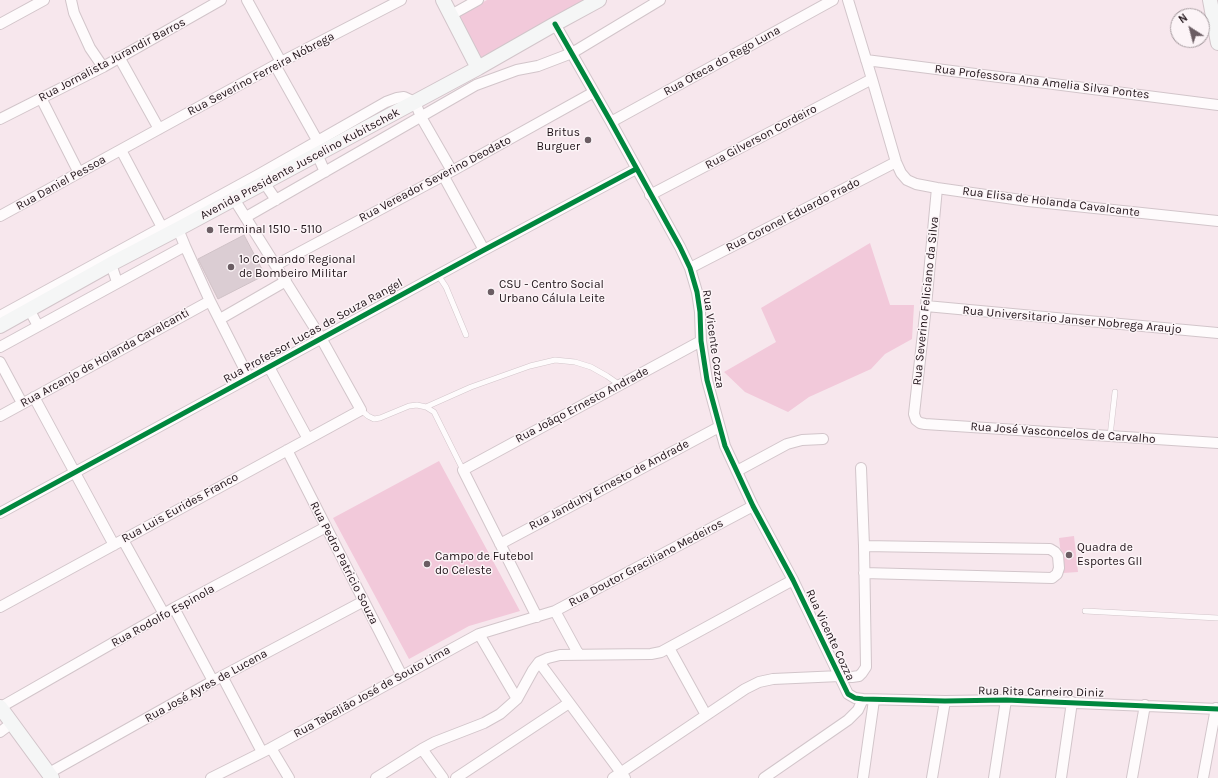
<!DOCTYPE html>
<html>
<head>
<meta charset="utf-8">
<style>
	body { margin:0 }
	#map { position:relative; width:1218px; height:778px; overflow:hidden; background:#f7e7ed; font-family:Karla,sans-serif }
	canvas { display:block }
	.north { position:absolute; left:1170px; top:8px; width:40px; height:40px; box-sizing:border-box; background:#fcf4f7; border:1px solid #a49a9e; border-radius:50%; rotate:324deg; font-size:11px; font-weight:700; line-height:16px; text-align:center; color:#1f1318 }
	.north::after { content:''; display:block; margin:auto; width:14px; height:18px; background:#6b5d63; clip-path:polygon(50% 0,100% 100%,50% 72%,0 100%) }
</style>
</head>
<body>
<div id="map">
<canvas width="1218" height="778"></canvas>
<div class="north">N</div>
</div>
<script>
const context = document.querySelector('canvas').getContext('2d');
context.lineJoin = 'round';
function fillPath(path, color) {
  context.fillStyle = color;
  context.fill(path, 'evenodd');
}
function poly(rows) {
  const path = new Path2D();
  for (const r of rows) {
    path.moveTo(r[0], r[1]);
    for (let i = 2; i < r.length; i += 2) path.lineTo(r[i], r[i + 1]);
  }
  return path;
}
function strokePath(path, color, width, dash) {
  context.strokeStyle = color;
  context.lineWidth = width;
  context.lineCap = dash ? 'butt' : 'round';
  context.setLineDash(dash || []);
  context.stroke(path);
}
function drawText(font, color, halo, rows, align = 'center') {
  context.font = font + ' Karla,sans-serif';
  context.lineWidth = 3;
  context.setLineDash([]);
  context.textBaseline = 'middle';
  context.strokeStyle = halo;
  context.fillStyle = color;
  for (const [text, x, y, turn = 0] of rows) {
    context.save();
    context.translate(x, y);
    context.rotate((+turn || 0) * Math.PI / 180);
    context.textAlign = isNaN(turn) ? turn : align;
    if (halo) context.strokeText(text, 0, 0);
    context.fillText(text, 0, 0);
    context.restore();
  }
}
const green = poly([
	[487,0,589,0,480,58,456,17],
	[870,243,890,305,914,305,912,339,885,354,871,369,809,397,788,412,745,392,724,372,776,342,761,308],
	[439,461,520,611,469,626,409,659,333,518],
	[1074,536,1078,572,1063,573,1059,538]
]);
const building = poly([
	[244,235,265,275,218,299,198,259,244,235]
]);
const lane = poly([
	[438,275,446,287,466,335],
	[426,407,471,387,530,366,555,360,575,362,591,367,607,376,620,385],
	[361,410,368,416,374,419,380,418,409,406,417,405,426,407,434,412,463,470],
	[1110,436,1115,392],
	[1085,611,1218,618]
]);
const street = poly([
	[71,0,74,13,90,48,103,67],
	[247,0,281,62],
	[848,0,872,79,896,162,901,173,907,180,916,184,937,188,1028,201,1218,221],
	[451,15,478,0],
	[0,24,44,0],
	[555,24,611,122,680,247,690,268,697,292,700,312,701,341,707,380,725,446,753,506,793,580,848,694,855,698,863,699,945,701,1006,700,1218,709],
	[119,57,159,129],
	[866,60,1218,105],
	[275,65,317,140],
	[41,98,79,173],
	[0,119,103,67,221,0],
	[611,122,833,0],
	[121,150,165,233],
	[317,154,325,172],
	[443,175,484,250],
	[261,178,276,200],
	[937,188,926,306,914,414,916,420,920,423,925,424,1218,443],
	[650,195,872,79],
	[0,216,281,62,401,0],
	[246,217,476,85,517,70,538,66,572,53,660,0],
	[185,246,210,301,249,378],
	[111,264,117,282],
	[276,265,452,171,594,92],
	[690,268,896,162],
	[926,306,1218,333],
	[29,309,38,326],
	[0,316,258,175,386,102,397,98,404,97,415,102,421,117,452,171],
	[220,319,286,281],
	[0,347,185,246,178,229],
	[0,362,22,403],
	[269,367,308,439],
	[34,397,114,545],
	[0,416,210,301],
	[287,450,402,676],
	[737,471,787,444,802,440,823,439],
	[0,513,484,250,636,169],
	[123,540,164,614],
	[500,544,719,427],
	[864,573,1052,578,1057,574,1059,568,1058,556,1055,552,1050,549,864,546],
	[0,607,361,410,321,338,234,199],
	[174,608,213,681],
	[555,611,579,655],
	[537,617,463,470,701,341],
	[479,634,517,699],
	[669,648,706,715],
	[539,662,625,778],
	[222,676,262,752],
	[1,707,174,608,326,527],
	[0,732,12,723],
	[271,748,289,778],
	[422,749,443,778],
	[49,773,213,681,364,601],
	[211,778,271,748,479,634,555,611,753,506],
	[376,778,422,749,435,742,484,723,500,714,517,699,533,670,539,662,548,658,560,655,651,654,661,652,793,580],
	[456,778,569,703],
	[613,778,745,689,759,682,773,679,840,676,852,677,859,676,862,673,866,667,864,546,861,468],
	[764,778,848,720,858,710,863,699],
	[863,778,874,700],
	[932,778,945,701],
	[994,778,1006,700],
	[1061,778,1072,702],
	[1132,778,1145,705],
	[1203,778,1216,708]
]);
const secondary = poly([
	[443,0,478,68],
	[1210,0,1218,43],
	[0,326,111,264,178,229,478,68,555,24,599,0],
	[0,707,52,778]
]);
const cycleway = poly([
	[555,24,611,122,680,247,690,268,697,292,700,312,701,341,707,380,725,446,753,506,793,580,848,694,855,698,863,699,945,701,1006,700,1218,709],
	[0,513,484,250,636,169]
]);
const markers = [
	[588,140,4,"#6b5d63"],
	[210,230,4,"#6b5d63"],
	[231,267,4,"#6b5d63"],
	[491,292,4,"#6b5d63"],
	[1069,555,4,"#6b5d63"],
	[427,564,4,"#6b5d63"]
];
const streetNames = [
	["Rua Jornalista Jurandir Barros",112,60,-28],
	["Rua Oteca do Rego Luna",722,61,-29],
	["Rua Severino Ferreira Nóbrega",261,74,-28],
	["Rua Professora Ana Amelia Silva Pontes",1042,82,7],
	["Rua Gilverson Cordeiro",761,137,-28],
	["Avenida Presidente Juscelino Kubitschek",300,164,-28],
	["Rua Vereador Severino Deodato",435,179,-28],
	["Rua Daniel Pessoa",61,183,-29],
	["Rua Elisa de Holanda Cavalcante",1051,202,7],
	["Rua Coronel Eduardo Prado",793,215,-27],
	["Rua Severino Feliciano da Silva",926,301,-84],
	["Rua Universitario Janser Nobrega Araujo",1072,320,5],
	["Rua Professor Lucas de Souza Rangel",313,331,-29],
	["Rua Vicente Cozza",713,339,82],
	["Rua Arcanjo de Holanda Cavalcanti",105,358,-29],
	["Rua Joãqo Ernesto Andrade",582,405,-28],
	["Rua José Vasconcelos de Carvalho",1063,433,4],
	["Rua Janduhy Ernesto de Andrade",609,485,-28],
	["Rua Luis Eurides Franco",180,508,-29],
	["Rua Pedro Patricio Souza",344,563,63],
	["Rua Doutor Graciliano Medeiros",646,563,-28],
	["Rua Rodolfo Espinola",163,616,-29],
	["Rua Vicente Cozza",830,635,65],
	["Rua José Ayres de Lucena",206,686,-29],
	["Rua Tabelião José de Souto Lima",372,692,-29],
	["Rua Rita Carneiro Diniz",1041,692,1]
];
const poiNames = [
	["Britus",580,133,"right"],
	["Burguer",580,147,"right"],
	["Terminal 1510 - 5110",218,230],
	["1º Comando Regional",239,260],
	["de Bombeiro Militar",239,274],
	["CSU - Centro Social",499,285],
	["Urbano Cálula Leite",499,299],
	["Quadra de",1077,548],
	["Esportes GII",1077,562],
	["Campo de Futebol",435,557],
	["do Celeste",435,571]
];
fillPath(green, '#f2c9da');
fillPath(building, '#dbcdd3');
strokePath(building, '#cfc1c6', 1);
strokePath(lane, '#d2c5ca', 6);
strokePath(street, '#d2c5ca', 12);
strokePath(secondary, '#d2c5ca', 16);
strokePath(lane, '#fefbfc', 5);
strokePath(street, '#fefbfc', 10);
strokePath(secondary, '#f5f6f6', 14);
strokePath(cycleway, '#00873e', 5);
for (const [x, y, r, color] of markers) {
  const dot = new Path2D();
  dot.arc(x, y, r, 0, 2 * Math.PI);
  context.fillStyle = color;
  context.fill(dot);
  strokePath(dot, '#fcf4f7', 1.5);
}
drawText('12px', '#1f1318', '#fcf4f7', streetNames);
drawText('12px', '#1f1318', '#fcf4f7', poiNames, 'left');
</script>
</body>
</html>
